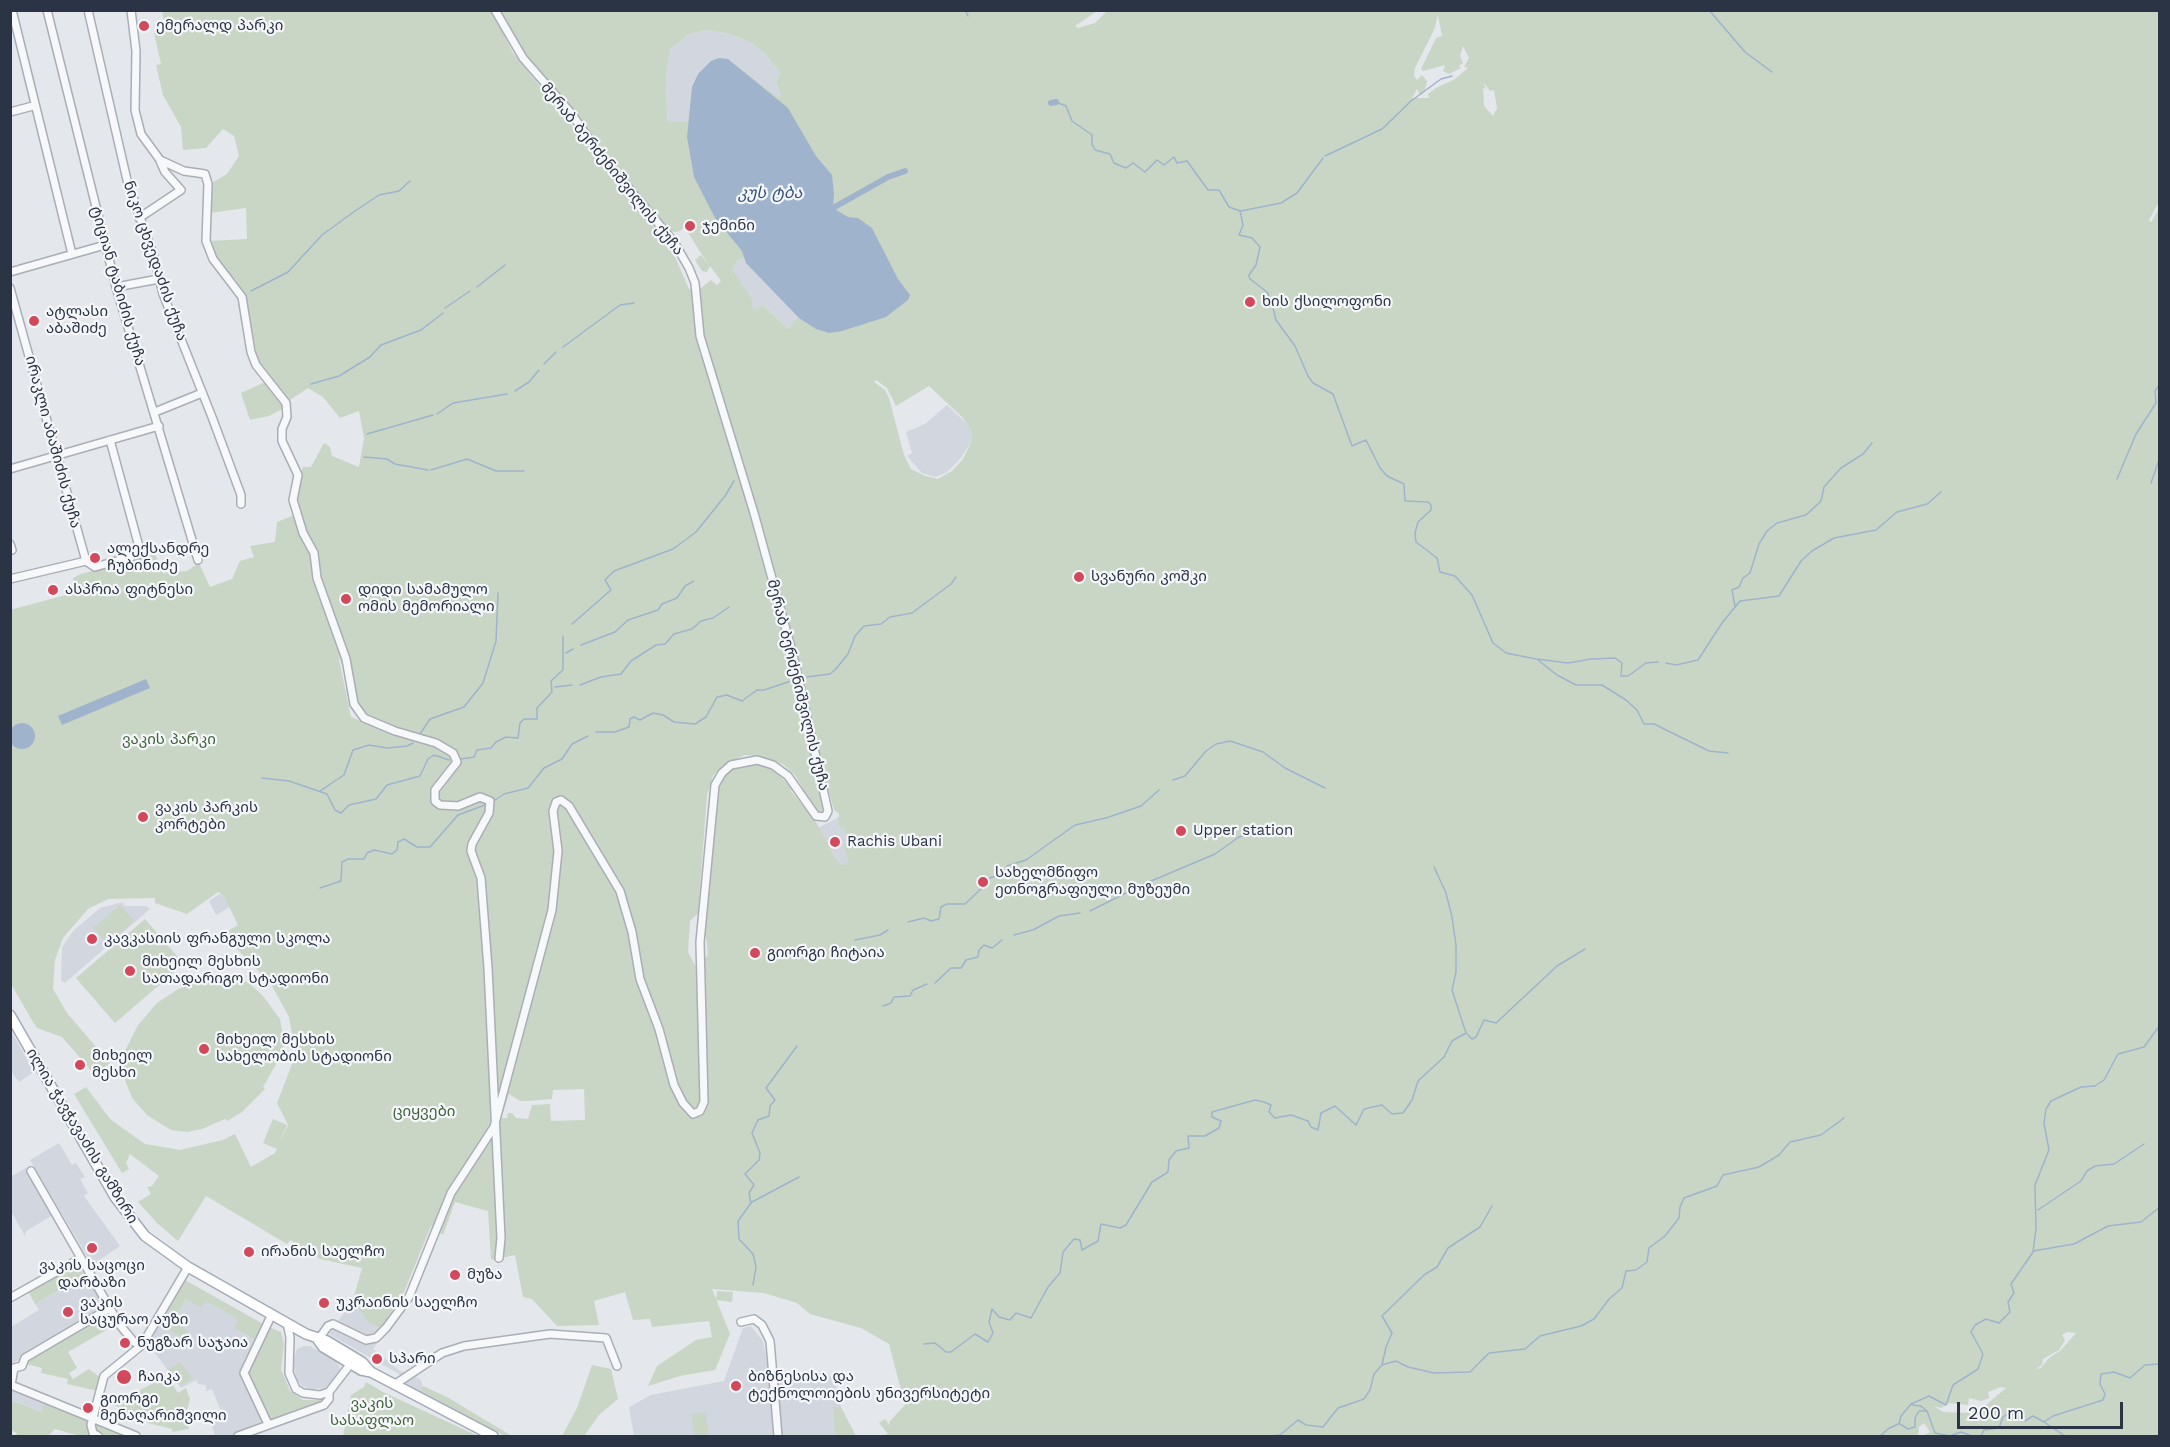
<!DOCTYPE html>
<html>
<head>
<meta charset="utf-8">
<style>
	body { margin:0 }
	#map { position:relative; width:2170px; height:1447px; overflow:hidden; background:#e4e7ec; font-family:"Work Sans",sans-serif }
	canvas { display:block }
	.frame { position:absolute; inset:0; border:12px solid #2b3445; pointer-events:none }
	.scale { position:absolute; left:1957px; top:1402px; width:166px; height:27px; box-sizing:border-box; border:3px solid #2b3445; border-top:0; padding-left:8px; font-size:18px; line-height:21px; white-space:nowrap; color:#2b3445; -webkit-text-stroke:4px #f4f6f9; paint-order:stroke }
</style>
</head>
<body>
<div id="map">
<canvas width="2170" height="1447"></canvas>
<div class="frame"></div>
<div class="scale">200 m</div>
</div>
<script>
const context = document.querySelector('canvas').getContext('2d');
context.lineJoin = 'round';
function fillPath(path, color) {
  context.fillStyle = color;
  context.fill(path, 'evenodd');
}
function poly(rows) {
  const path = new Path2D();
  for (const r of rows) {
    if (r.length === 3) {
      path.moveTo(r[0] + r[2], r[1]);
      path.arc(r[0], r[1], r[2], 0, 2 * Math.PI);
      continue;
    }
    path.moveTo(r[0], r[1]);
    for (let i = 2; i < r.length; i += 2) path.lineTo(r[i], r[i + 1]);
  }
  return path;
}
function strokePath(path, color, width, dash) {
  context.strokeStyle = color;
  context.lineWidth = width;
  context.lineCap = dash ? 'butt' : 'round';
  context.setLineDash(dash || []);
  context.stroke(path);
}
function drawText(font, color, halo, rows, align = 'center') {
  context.font = font + ' "Work Sans","Noto Sans Georgian",sans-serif';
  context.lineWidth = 4.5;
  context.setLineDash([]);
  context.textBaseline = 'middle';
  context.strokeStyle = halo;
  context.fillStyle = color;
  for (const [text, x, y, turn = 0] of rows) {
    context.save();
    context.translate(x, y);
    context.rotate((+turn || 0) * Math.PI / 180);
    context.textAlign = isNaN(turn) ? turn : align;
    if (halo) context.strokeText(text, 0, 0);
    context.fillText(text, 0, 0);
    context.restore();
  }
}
const built = poly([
	[707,30,731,34,753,44,766,55,780,72,776,83,781,94,778,97,728,59,698,74,692,87,688,122,667,121,666,76,670,49,689,34],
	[744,258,799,318,788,329,763,305,755,311,751,307,732,269,739,259],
	[947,405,967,424,972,432,972,440,961,458,946,473,935,477,922,473,907,456,912,453,906,432,925,424],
	[841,816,847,840,849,864,842,865,830,851,818,828],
	[220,894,225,897,230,907,216,915,209,901],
	[123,902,124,906,146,906,150,909,65,983,61,981,62,947,73,931,100,908],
	[11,1031,34,1072,19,1082,11,1071],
	[59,1143,72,1165,76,1163,85,1177,80,1179,88,1193,84,1196,120,1246,101,1259,100,1268,96,1271,30,1160],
	[26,1168,53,1215,26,1231,25,1236,11,1211,10,1177],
	[85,1275,106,1309,11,1364,11,1327,39,1310,35,1304],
	[186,1299,205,1300,239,1319,256,1340,240,1370,263,1422,231,1436,215,1436,209,1416,221,1411,212,1389,206,1391,206,1385,198,1384,196,1380,181,1388,147,1342,157,1324,184,1339,173,1322],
	[353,1300,367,1322,381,1328,381,1337,373,1349,400,1371,420,1379,423,1386,420,1392,407,1385,399,1374,329,1334],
	[751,1326,763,1341,770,1376,775,1436,634,1436,629,1407,651,1395,724,1381,743,1328],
	[304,1346,310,1346,335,1360,340,1368,339,1375,325,1388,311,1389,302,1386,297,1380,293,1363,297,1349],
	[823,1373,832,1377,835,1382,841,1407,833,1407,835,1436,782,1436,777,1375],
	[11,1383,43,1398,42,1412,11,1400]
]);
const green = poly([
	[1108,10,2159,11,2159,202,2149,220,2151,222,2159,209,2159,1436,1923,1436,1930,1432,1924,1423,1919,1427,1918,1436,879,1436,888,1434,879,1423,885,1419,890,1426,889,1422,905,1405,889,1344,861,1328,810,1314,797,1303,764,1293,712,1289,730,1334,715,1370,680,1376,648,1386,657,1366,696,1340,712,1337,709,1321,652,1327,650,1319,633,1320,625,1292,594,1301,599,1325,557,1326,532,1299,523,1297,515,1255,491,1260,488,1211,455,1202,443,1235,431,1226,404,1292,381,1328,367,1322,353,1300,362,1268,320,1259,290,1240,287,1244,206,1196,178,1241,157,1223,138,1202,151,1194,147,1187,152,1186,159,1176,130,1154,126,1163,129,1169,122,1173,74,1094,86,1087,110,1119,145,1144,180,1150,223,1140,235,1134,251,1167,275,1153,277,1149,263,1143,273,1119,287,1125,278,1145,288,1125,277,1103,296,1054,289,1017,271,984,237,949,226,932,238,925,224,896,218,892,187,914,155,903,155,898,108,899,88,909,63,938,55,960,53,989,67,1013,110,1063,95,1075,62,1037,37,1028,33,1022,11,984,10,610,77,592,73,578,81,574,155,554,163,573,187,571,199,563,210,587,232,579,240,561,254,557,250,546,275,542,277,522,297,514,296,489,303,467,311,467,324,443,330,447,332,456,359,467,364,438,359,411,340,418,323,397,308,388,290,400,259,366,246,299,236,280,222,267,209,241,247,239,246,208,210,213,210,184,227,174,239,156,234,136,223,129,206,148,183,150,181,127,163,95,156,65,161,64,154,33,167,29,162,13,169,11,492,11,513,53,671,248,689,289,700,289,711,280,717,285,721,281,710,266,707,272,702,271,695,260,701,255,708,264,685,228,677,232,668,231,604,154,571,107,526,55,499,11,1097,11,1075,26,1078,28,1095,23],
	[1438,15,1442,36,1436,38,1421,69,1423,71,1445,65,1443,71,1449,74,1461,68,1459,66,1463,63,1460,56,1463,46,1469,58,1464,67,1468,68,1455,79,1436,88,1428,94,1429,98,1412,98,1417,89,1420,95,1424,93,1427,81,1422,75,1417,80,1414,76,1415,68,1434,30],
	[707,30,731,34,753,44,766,55,780,72,776,83,781,94,778,97,728,59,719,58,711,61,698,74,692,87,688,122,667,121,666,76,670,49,689,34],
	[1483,82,1490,91,1494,90,1497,108,1493,116,1484,106,1483,88,1486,89],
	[744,258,799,317,788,329,763,305,755,310,751,307,753,301,732,269,739,259],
	[876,380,887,388,896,406,929,386,963,418,972,432,972,440,963,459,952,471,938,479,925,476,911,469,904,455,889,398,885,390,874,382],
	[338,655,357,701,363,722,351,717],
	[805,702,834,810,839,814,838,823,841,829,844,828,847,840,844,846,849,863,842,865,834,856,816,822,791,791,792,788,772,769,759,764,748,764,731,769,725,775,717,792,703,935,706,936,708,955,703,961,708,1105,700,1117,696,967,688,952,690,921,698,913,707,795,713,776,722,766,745,755,758,756,783,764,795,775,813,807,818,812,823,811,821,787,800,707],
	[584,1089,585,1120,551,1121,550,1104,532,1105,528,1119,516,1118,512,1113,508,1113,507,1118,501,1118,509,1094,520,1101,528,1101,552,1099,553,1090],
	[2067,1332,2076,1333,2061,1350,2048,1359,2041,1368,2036,1369,2042,1365,2043,1359,2059,1350,2065,1340,2062,1335],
	[2001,1387,2006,1388,1986,1405,1966,1413,1943,1412,1934,1406,1941,1408,1949,1403,1968,1405,1969,1398,1981,1401,1989,1398,1988,1392],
	[265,382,284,408,269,416,250,420,241,393],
	[120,905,134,921,108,944,93,928],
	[145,919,184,964,115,1023,76,978],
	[213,976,238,979,249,983,263,996,280,1019,284,1043,282,1054,263,1087,265,1089,242,1112,227,1121,225,1119,202,1129,187,1132,171,1130,147,1115,132,1098,122,1072,122,1057,138,1025,157,1003,178,989],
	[77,1265,85,1275,35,1304,28,1291],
	[185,1280,265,1325,256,1340,234,1328,238,1319,206,1301,201,1308,186,1299,173,1322,189,1331,184,1339,157,1324],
	[717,1291,733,1292,732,1302,716,1300],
	[107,1311,115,1325,68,1352,77,1368,69,1373,73,1379,89,1369,101,1378,98,1391,67,1384,68,1379,41,1373,42,1368,23,1363],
	[269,1327,281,1332,284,1344,281,1369,290,1391,303,1400,322,1400,322,1403,270,1421,247,1370],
	[180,1362,192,1378,181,1386,169,1369],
	[592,1365,611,1369,618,1399,599,1415,584,1436,562,1436,577,1408],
	[167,1376,178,1393,186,1388,190,1399,186,1414,189,1429,172,1432,172,1429,148,1423,148,1418,123,1412,124,1408,99,1402,102,1393,123,1399],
	[366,1382,383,1392,478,1436,343,1436,351,1395,364,1387],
	[423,1386,447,1397,512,1436,505,1436,420,1392],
	[43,1398,91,1420,96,1436,80,1436,55,1429,48,1436,16,1436,17,1433,11,1430,10,1400,42,1412],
	[833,1407,841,1407,856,1436,835,1436],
	[705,1412,709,1436,694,1436,691,1414],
	[93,1421,133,1436,101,1436,94,1433]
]);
const water = poly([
	[719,58,728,59,788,108,816,156,832,175,834,194,833,208,848,217,858,218,872,228,898,279,910,295,908,300,886,317,842,331,829,333,816,329,799,318,746,263,742,251,715,218,694,177,687,137,692,87,698,74,711,61],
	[146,679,150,688,62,725,58,716],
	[22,736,13]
]);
const stream = poly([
	[965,10,968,16],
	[1709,10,1745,52,1772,72],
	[1056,102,1066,106,1072,121,1092,135,1092,144,1095,150,1110,154,1114,163,1126,168,1133,163,1145,172,1157,160,1164,165,1174,157,1177,163,1187,161,1208,190,1219,190,1229,207,1240,211,1243,225,1239,235,1252,238,1260,247,1256,265,1249,275,1250,279,1267,292,1271,300,1276,320,1295,346,1308,376,1313,383,1333,394,1352,446,1366,440,1380,468,1387,476,1404,484,1405,501,1428,502,1431,505,1431,510,1418,522,1415,533,1416,542,1437,558,1440,572,1455,576,1472,595,1493,643,1506,653,1536,659,1568,663,1591,659,1615,658,1622,663,1621,676,1628,676,1646,663,1658,662],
	[1325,156,1382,129,1411,101,1441,79,1452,76],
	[1241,211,1281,203,1297,193,1323,158],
	[477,287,505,265],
	[251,291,288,272,322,235,355,211,379,195,399,191,410,181],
	[445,308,470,291],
	[563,347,620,305,634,303],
	[544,364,556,352],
	[311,384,339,376,370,357,381,345,421,330,443,313],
	[515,391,529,382,539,370],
	[437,414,453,403,507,394],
	[2160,420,2160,422],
	[367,434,433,415],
	[364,457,387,459,395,464,428,470],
	[431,470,467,459,496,471,524,471],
	[2117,479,2136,434,2156,403,2155,391,2160,384],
	[2151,483,2160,457],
	[1735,606,1732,590,1739,587,1743,578,1750,573,1759,544,1767,531,1777,523,1806,515,1821,501,1824,487,1841,468,1863,454,1872,443],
	[572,624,611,590,605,580,614,571,673,549,696,532,725,496,734,481],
	[581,645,615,632,628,620,658,610,662,604,677,598,685,586,694,581],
	[566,653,573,649],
	[1538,660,1557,675,1576,685,1602,685,1626,700,1637,710,1644,724,1654,724,1709,751,1728,753],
	[1666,663,1676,665,1698,660,1722,623,1740,601,1779,596,1801,561,1812,551,1834,538,1876,530,1897,512,1927,504,1941,492],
	[807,677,830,674,835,670,848,654,855,636,864,626,881,624,890,617,912,613,951,584,956,577],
	[580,685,601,677,621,674,631,661,656,645,665,644,674,634,692,629,701,621,713,618,729,607],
	[555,687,572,685],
	[596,732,615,732,629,727,630,719,634,717,640,720,653,713,663,715,674,722,695,724,706,717,717,697,727,695,742,701,757,690,764,690,794,680],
	[420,734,430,719,464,707,483,683,496,641,498,593],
	[461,759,474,757,477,750,491,748,496,742,506,737,518,738,520,723,524,719,537,719,537,708,552,692,551,681,563,670,563,636],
	[262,778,289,781,327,794,335,810,341,813,349,805,376,799,387,785,420,776,428,759,434,755,449,760],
	[1173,780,1185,776,1206,751,1216,744,1230,741,1263,752,1285,768,1325,788],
	[320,791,344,775,353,750,369,745,387,748,407,746,413,743],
	[495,800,504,794,528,788,544,768,562,759,572,744,588,736],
	[1434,867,1446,893,1452,917,1456,945,1456,972,1452,990,1466,1033],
	[320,888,341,881,342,862,348,859,364,859,367,853,374,850,392,854,397,850,398,842,404,839,417,847,430,847,458,815,485,805],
	[1090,911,1144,884,1215,854,1239,837,1263,830,1269,825],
	[908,922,924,918,931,921,939,919,941,907,947,904,965,904,983,887,986,879,1003,874,1007,866,1026,860,1075,825,1106,818,1141,806,1159,790],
	[1014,935,1033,930,1059,916,1080,913],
	[855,940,880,935,888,930],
	[935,983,951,968,961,968,966,960,978,957,979,950,984,945,992,948,1002,940],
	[883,1006,891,1003,894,997,910,996,913,990,927,984],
	[752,1202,799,1177],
	[2038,1210,2081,1181,2087,1171,2095,1166,2114,1164,2144,1144],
	[2033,1251,2074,1244,2108,1226,2141,1222,2160,1207],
	[753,1285,756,1267,753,1254,739,1239,738,1221,751,1203,749,1193,754,1185,745,1174,759,1160,760,1153,752,1133,758,1120,769,1116,770,1106,775,1100,766,1088,797,1046],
	[924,1344,935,1343,946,1352,951,1352,975,1334,988,1342,993,1333,989,1322,992,1309,999,1317,1010,1320,1016,1313,1031,1318,1048,1287,1060,1273,1063,1252,1074,1239,1080,1240,1082,1250,1098,1241,1101,1224,1120,1228,1126,1225,1152,1182,1168,1172,1169,1160,1176,1151,1189,1148,1188,1136,1205,1136,1219,1128,1221,1121,1212,1117,1212,1112,1255,1100,1264,1102,1271,1105,1269,1112,1275,1118,1291,1115,1308,1121,1311,1127,1318,1130,1321,1113,1335,1106,1356,1125,1364,1109,1382,1105,1392,1114,1403,1113,1412,1100,1418,1081,1444,1057,1452,1041,1466,1033,1472,1039,1476,1037,1484,1020,1496,1023,1557,966,1585,949],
	[1382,1365,1386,1347,1392,1333,1382,1316,1424,1275,1437,1267,1448,1248,1480,1227,1492,1206],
	[1912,1405,1921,1406,1927,1411,1935,1433,1950,1436,1961,1432,1972,1436],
	[2044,1422,2065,1436],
	[1899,1424,1901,1416,1911,1404,1929,1396,1946,1405,1953,1385,1978,1369,1983,1354,1971,1332,1975,1325,1986,1319,1999,1323,2010,1312,2008,1302,2014,1293,2011,1284,2033,1252,2036,1229,2035,1185,2049,1150,2044,1123,2046,1109,2051,1101,2081,1087,2095,1086,2104,1080,2118,1054,2144,1047,2160,1025],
	[1900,1424,1908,1429,1915,1427,1915,1418,1919,1411,1927,1411],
	[1270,1436,1280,1435,1298,1420,1306,1425,1323,1427,1338,1408,1364,1399,1370,1390,1374,1374,1382,1365,1396,1361,1408,1367,1434,1373,1470,1372,1489,1353,1525,1349,1540,1336,1581,1326,1594,1319,1609,1299,1622,1288,1626,1271,1636,1270,1647,1262,1649,1248,1665,1236,1679,1218,1680,1207,1684,1198,1717,1186,1723,1175,1759,1167,1779,1155,1790,1142,1821,1135,1844,1118],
	[1880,1436,1888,1429,1898,1424],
	[1981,1436,1984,1430,1999,1428,2003,1417,2009,1413,2025,1421,2033,1416,2044,1422,2053,1416,2103,1400,2105,1394,2100,1384,2101,1374,2114,1372,2130,1378,2145,1365,2160,1364]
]);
const canal = poly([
	[1051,103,1056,102],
	[833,208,888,177,905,171]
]);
const minor = poly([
	[12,10,72,254],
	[47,10,116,287,198,560],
	[88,10,127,180,154,257,163,294,212,417,241,495,241,504],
	[131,10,136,51,135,110,141,134,160,160,184,171,205,174,208,184,206,241,213,259,242,297,251,352,256,365,286,403,287,417,282,429,282,441,298,475,293,500,303,533,314,553,317,578,346,659,354,704,364,718,395,731,436,743,453,753,457,762,435,790,435,801,440,805,458,806,480,797,490,801,489,813,472,844,471,851,481,878,488,968,501,1238,499,1258],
	[10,112,33,106],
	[139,218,181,190,165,172,160,161],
	[10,272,105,245],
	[116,287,159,279],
	[10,288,86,561],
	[155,412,202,393],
	[10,469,159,426],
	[10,544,12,550],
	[10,579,86,561,95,567,141,554,110,440],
	[31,1171,119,1324,134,1342,142,1345],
	[10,1298,81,1258],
	[110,1308,25,1358,22,1366,14,1368,11,1385,136,1436],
	[741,1322,754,1319,762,1325,770,1341,778,1436],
	[287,1323,290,1337,289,1373,296,1389,303,1393,320,1395,329,1392,352,1362],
	[318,1340,328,1326,333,1324,366,1340,376,1338,386,1328,409,1297,451,1193,494,1127,552,910,558,851,553,811,556,802,561,800,569,806,620,891,632,932,640,979,659,1029,674,1085,683,1103,693,1114,700,1111,704,1102,700,942,715,785,722,773,731,765,757,760,773,765,788,776,816,816,825,817,828,811,793,655,754,513,700,336,695,283,689,268,674,242,599,153,571,113,523,58,495,10],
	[394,1385,442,1353,464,1346,550,1334,606,1338,617,1366],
	[268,1424,244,1373,272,1314],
	[98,1436,93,1433,91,1425,104,1376,142,1345,188,1267],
	[238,1436,324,1405,329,1399,329,1392]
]);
const major = poly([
	[10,1015,115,1197,145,1236,188,1267,306,1334,327,1341,362,1362,371,1372],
	[318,1340,323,1347,361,1370,371,1372,493,1436]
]);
const markers = [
	[144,26,6,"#d1495b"],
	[690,226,6,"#d1495b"],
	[1250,302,6,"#d1495b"],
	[34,321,6,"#d1495b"],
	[95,558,6,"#d1495b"],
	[1079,577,6,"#d1495b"],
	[53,590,6,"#d1495b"],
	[346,599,6,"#d1495b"],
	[143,817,6,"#d1495b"],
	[1181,831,6,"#d1495b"],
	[835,842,6,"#d1495b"],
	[983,882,6,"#d1495b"],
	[92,939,6,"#d1495b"],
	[755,953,6,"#d1495b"],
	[130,971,6,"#d1495b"],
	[204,1049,6,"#d1495b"],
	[80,1065,6,"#d1495b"],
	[92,1248,6,"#d1495b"],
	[249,1252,6,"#d1495b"],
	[455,1275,6,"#d1495b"],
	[324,1303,6,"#d1495b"],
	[68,1312,6,"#d1495b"],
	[125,1343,6,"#d1495b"],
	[377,1359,6,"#d1495b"],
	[124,1377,8,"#d1495b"],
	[736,1386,6,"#d1495b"],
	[88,1408,6,"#d1495b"]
];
const poiNames = [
	["ემერალდ პარკი",156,26],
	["ჯემინი",702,226],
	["ხის ქსილოფონი",1262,302],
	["ატლასი",46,312],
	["აბაშიძე",46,329],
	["ალექსანდრე",107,549],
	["ჩუბინიძე",107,566],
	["სვანური კოშკი",1091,577],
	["ასპრია ფიტნესი",65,590],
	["დიდი სამამულო",358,590],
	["ომის მემორიალი",358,607],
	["ვაკის პარკის",155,808],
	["კორტები",155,825],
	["Upper station",1193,831],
	["Rachis Ubani",847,842],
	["სახელმწიფო",995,873],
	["ეთნოგრაფიული მუზეუმი",995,890],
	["კავკასიის ფრანგული სკოლა",104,939],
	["გიორგი ჩიტაია",767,953],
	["მიხეილ მესხის",142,962],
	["სათადარიგო სტადიონი",142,979],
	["მიხეილ მესხის",216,1040],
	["სახელობის სტადიონი",216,1057],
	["მიხეილ",92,1056],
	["მესხი",92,1073],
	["ირანის საელჩო",261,1252],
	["ვაკის საცოცი",92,1266,"center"],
	["დარბაზი",92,1283,"center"],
	["მუზა",467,1275],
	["ვაკის",80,1303],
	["საცურაო აუზი",80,1320],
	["უკრაინის საელჩო",336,1303],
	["ნუგზარ საჯაია",137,1343],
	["სპარი",389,1359],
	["ჩაიკა",138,1377],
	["ბიზნესისა და",748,1377],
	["ტექნოლოიების უნივერსიტეტი",748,1394],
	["გიორგი",100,1399],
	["მენაღარიშვილი",100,1416]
];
const streetNames = [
	["მერაბ ბერძენიშვილის ქუჩა",612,169,51],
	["ნიკო ცხვედაძის ქუჩა",155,261,71],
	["ტიციან ტაბიძის ქუჩა",118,286,74],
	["ირაკლი აბაშიძის ქუჩა",53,442,75],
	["მერაბ ბერძენიშვილის ქუჩა",798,685,76],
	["ილია ჭავჭავაძის გამზირი",82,1136,59]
];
const parkNames = [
	["ვაკის პარკი",169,740],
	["ციყვები",424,1112],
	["ვაკის",372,1404],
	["სასაფლაო",372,1421]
];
const waterNames = [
	["კუს ტბა",770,193]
];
fillPath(built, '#d2d6de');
fillPath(green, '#c9d6c5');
fillPath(water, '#9fb4cc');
strokePath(stream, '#9fb4cc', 1.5);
strokePath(canal, '#9fb4cc', 6);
strokePath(minor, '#a9aeb7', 10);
strokePath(major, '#a3abb8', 12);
strokePath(minor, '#f7f8fa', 7);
strokePath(major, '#fff', 9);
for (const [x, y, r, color] of markers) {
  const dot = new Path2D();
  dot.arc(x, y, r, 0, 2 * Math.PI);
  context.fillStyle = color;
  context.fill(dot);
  strokePath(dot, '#f4f6f9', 2);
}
drawText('15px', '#2b3445', '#f4f6f9', poiNames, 'left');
drawText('15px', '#2b3445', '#f4f6f9', streetNames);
drawText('15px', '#3f6138', '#f4f6f9', parkNames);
drawText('italic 16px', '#34527a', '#f4f6f9', waterNames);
</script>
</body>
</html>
